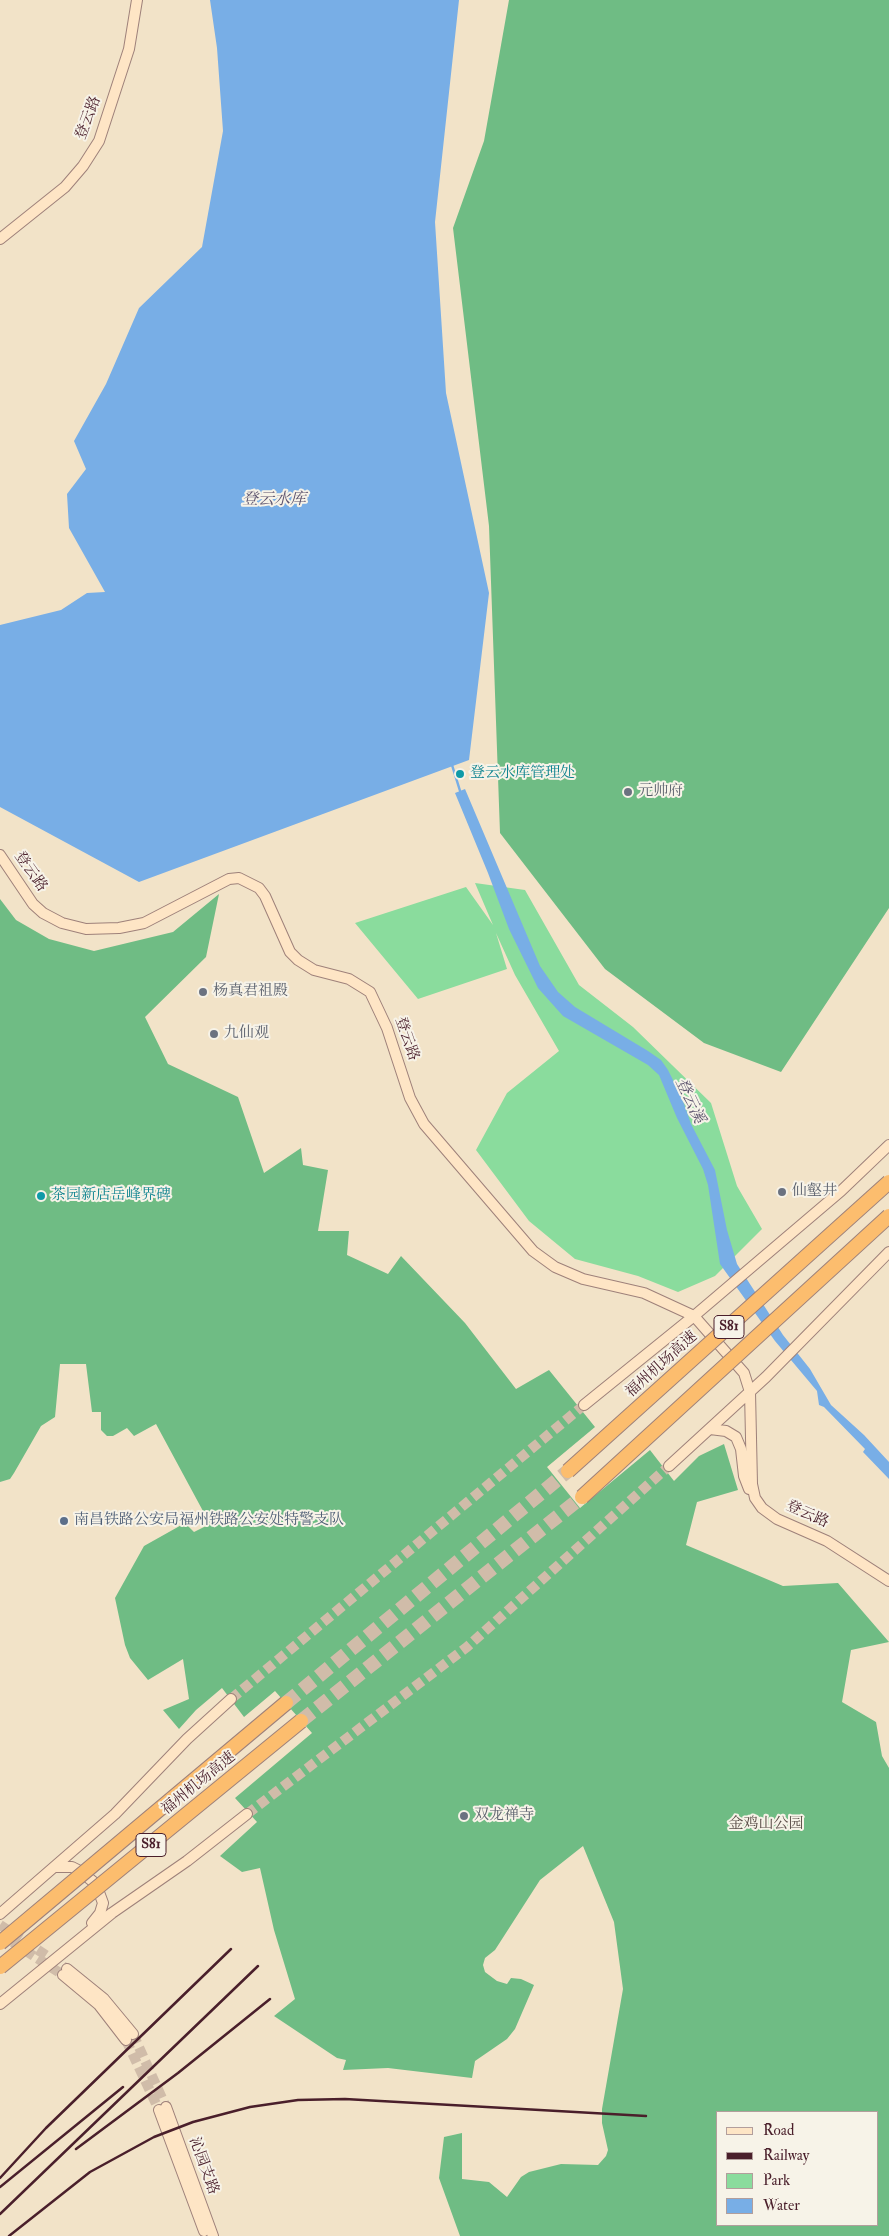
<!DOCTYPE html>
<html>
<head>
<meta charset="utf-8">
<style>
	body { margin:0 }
	#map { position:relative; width:889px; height:2236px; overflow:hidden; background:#f2e3c8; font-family:"IM FELL Double Pica",serif }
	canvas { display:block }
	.legend { position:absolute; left:716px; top:2111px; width:162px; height:115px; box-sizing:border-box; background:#f7f3e8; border:1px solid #b29e9c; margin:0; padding:6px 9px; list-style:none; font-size:15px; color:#4a1f2b }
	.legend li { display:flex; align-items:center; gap:10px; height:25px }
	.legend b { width:25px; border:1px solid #b29e9c }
</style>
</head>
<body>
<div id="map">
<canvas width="889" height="2236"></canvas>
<ul class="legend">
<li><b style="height:6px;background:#fee5c5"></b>Road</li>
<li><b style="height:6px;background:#4a1f2b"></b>Railway</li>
<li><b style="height:14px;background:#8adc9d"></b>Park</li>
<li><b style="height:14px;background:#78aee6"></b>Water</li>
</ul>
</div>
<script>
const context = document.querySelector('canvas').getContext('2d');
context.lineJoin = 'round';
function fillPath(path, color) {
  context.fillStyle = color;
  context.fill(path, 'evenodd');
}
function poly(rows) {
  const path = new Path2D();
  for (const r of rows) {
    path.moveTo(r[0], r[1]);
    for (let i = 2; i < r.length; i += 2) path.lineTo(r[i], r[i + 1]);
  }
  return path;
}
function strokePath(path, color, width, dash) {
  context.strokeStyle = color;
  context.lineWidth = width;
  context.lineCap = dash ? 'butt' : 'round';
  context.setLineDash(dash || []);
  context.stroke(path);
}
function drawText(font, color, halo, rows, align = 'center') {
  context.font = font + ' "IM FELL Double Pica","Noto Serif SC",serif';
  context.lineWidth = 4;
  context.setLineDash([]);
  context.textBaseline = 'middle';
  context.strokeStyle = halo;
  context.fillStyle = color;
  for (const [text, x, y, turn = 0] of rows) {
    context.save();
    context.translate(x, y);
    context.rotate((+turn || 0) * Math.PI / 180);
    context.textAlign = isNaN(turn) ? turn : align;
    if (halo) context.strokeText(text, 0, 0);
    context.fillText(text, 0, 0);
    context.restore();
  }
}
const green = poly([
	[475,883,525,890,579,985,633,1027,711,1103,737,1186,762,1229,715,1276,678,1292,638,1276,575,1259,529,1221,476,1150,507,1093,559,1051,515,975,496,933,507,969,418,999,355,923,466,887,493,925]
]);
const forest = poly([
	[509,0,889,0,889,908,781,1072,704,1043,605,969,500,833,489,526,453,228,484,141],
	[219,894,206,957,145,1017,168,1064,238,1097,264,1173,301,1148,303,1165,328,1170,318,1231,349,1231,347,1255,388,1274,401,1256,465,1323,516,1389,549,1370,595,1427,547,1467,580,1508,650,1450,674,1481,699,1456,724,1444,738,1490,697,1502,686,1545,783,1586,838,1583,889,1642,851,1650,842,1702,876,1722,882,1756,889,1768,889,2236,460,2236,439,2178,444,2137,462,2133,462,2179,489,2182,507,2197,521,2177,529,2172,561,2164,598,2165,606,2156,608,2150,602,2123,602,2109,623,1989,614,1922,583,1846,540,1880,495,1950,485,1958,483,1965,485,1972,497,1981,507,1984,511,1978,521,1979,534,1985,515,2029,507,2039,475,2061,472,2078,388,2068,343,2070,346,2060,337,2058,274,2016,295,1999,274,1930,260,1868,242,1872,220,1856,257,1822,235,1798,312,1733,275,1691,244,1717,222,1688,196,1710,179,1729,163,1710,189,1699,183,1659,148,1680,130,1658,125,1645,115,1598,144,1546,185,1523,194,1532,210,1524,156,1424,134,1436,127,1428,113,1436,107,1436,101,1430,101,1412,92,1412,86,1364,60,1364,55,1417,41,1426,14,1473,10,1479,0,1482,0,899,16,920,49,939,94,951,173,932],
	[718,2112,878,2112,878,2225,718,2225]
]);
const water = poly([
	[210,0,459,0,435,222,446,393,489,593,469,760,139,882,0,807,0,625,61,610,87,593,105,592,69,528,67,494,86,469,74,441,106,384,139,308,202,247,223,131,217,48],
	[465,789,540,966,558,992,575,1007,648,1051,661,1060,668,1070,682,1098,691,1124,715,1170,727,1230,737,1264,783,1335,810,1369,831,1405,864,1435,889,1462,889,1479,863,1452,865,1449,824,1407,819,1405,817,1391,775,1341,720,1264,708,1185,703,1169,677,1118,659,1075,648,1065,563,1016,538,988,509,929,488,873,455,793]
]);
const stream = poly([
	[452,765,461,794]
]);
const secondaryTunnel = poly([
	[231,1699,584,1405],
	[247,1814,467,1647,669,1466],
	[0,1925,67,1969],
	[0,1934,63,1975],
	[133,2034,166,2107],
	[126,2040,159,2110]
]);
const highwayTunnel = poly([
	[286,1703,568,1471],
	[301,1721,582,1497]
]);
const secondary = poly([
	[0,239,65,187,83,166,99,141,129,49,137,0],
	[0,855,33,904,43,913,62,923,86,929,119,928,144,923,229,879,239,878,259,888,265,896,290,952,298,960,314,970,349,979,370,992,387,1028,410,1098,424,1124,533,1251,555,1267,583,1279,644,1293,694,1316,744,1373,750,1392,752,1484,755,1498,762,1508,777,1519,827,1541,889,1581],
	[584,1405,694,1316,841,1191,889,1145],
	[710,1429,726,1431,736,1437,741,1449,744,1476,749,1489],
	[669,1466,766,1377,889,1252],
	[55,1867,72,1867,80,1871,96,1884,103,1903,100,1913,92,1923],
	[0,1914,115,1814,187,1739,231,1699],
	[67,1969,104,1999,133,2034],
	[63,1975,99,2005,126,2040],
	[0,2004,112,1913,187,1861,247,1814],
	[166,2107,213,2236],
	[159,2110,204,2231]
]);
const rail = poly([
	[76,2149,178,2073,270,1999],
	[0,2178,46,2128,231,1949],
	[0,2187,123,2087],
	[0,2214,258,1966],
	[9,2236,90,2172,154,2137,193,2122,250,2107,298,2100,345,2099,646,2116]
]);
const highwayBridge = poly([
	[568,1471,889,1182],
	[582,1497,889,1216],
	[0,1943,286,1703],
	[0,1967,301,1721]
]);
const markers = [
	[460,774,5,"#0f9aa8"],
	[628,792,5,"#6b7280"],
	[203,992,5,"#6b7280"],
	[214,1034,5,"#6b7280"],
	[782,1192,5,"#6b7280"],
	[41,1196,5,"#0f9aa8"],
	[64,1521,5,"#5c6f8a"],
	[464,1816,5,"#6b7280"]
];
const shields = [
	[729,1327,30],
	[151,1845,30]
];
const shieldNames = [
	["S81",729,1327],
	["S81",151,1845]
];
const streetNames = [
	["登云路",89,118,-69],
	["登云路",30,872,55],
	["登云路",406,1039,71],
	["福州机场高速",662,1365,-42],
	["登云路",807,1515,24],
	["福州机场高速",199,1784,-39],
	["沁园支路",203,2166,70]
];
const cultureNames = [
	["登云水库管理处",470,774],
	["茶园新店岳峰界碑",51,1196]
];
const worshipNames = [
	["元帅府",638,792],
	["杨真君祖殿",213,992],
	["九仙观",224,1034],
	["仙壑井",792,1192],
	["双龙禅寺",474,1816]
];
const serviceNames = [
	["南昌铁路公安局福州铁路公安处特警支队",74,1521]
];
const parkNames = [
	["金鸡山公园",766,1825]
];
const waterNames = [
	["登云水库",274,501],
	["登云溪",689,1101,65]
];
fillPath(green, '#8adc9d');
fillPath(forest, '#6fbc84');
fillPath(water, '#78aee6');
strokePath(stream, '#78aee6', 2.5);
strokePath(secondaryTunnel, '#d0bca9', 10, [10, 5]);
strokePath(highwayTunnel, '#d0bca9', 14, [14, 7]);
strokePath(secondary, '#9e817a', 12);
strokePath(secondary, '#fee5c5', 10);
strokePath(rail, '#4a1f2b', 2.5);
strokePath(highwayBridge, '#9e817a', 16, []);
strokePath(highwayBridge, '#fcbd6e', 14);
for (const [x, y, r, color] of markers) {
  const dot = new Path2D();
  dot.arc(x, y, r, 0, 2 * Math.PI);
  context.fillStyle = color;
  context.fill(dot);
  strokePath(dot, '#f7f3e8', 2);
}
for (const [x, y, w] of shields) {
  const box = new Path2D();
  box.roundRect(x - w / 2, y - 11.5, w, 23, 4);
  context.fillStyle = '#f7f3e8';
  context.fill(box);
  strokePath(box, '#4a1f2b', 1);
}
drawText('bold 14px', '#4a1f2b', null, shieldNames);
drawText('15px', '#4a1f2b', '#f7f3e8', streetNames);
drawText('15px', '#0d838f', '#f7f3e8', cultureNames, 'left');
drawText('15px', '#5b616d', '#f7f3e8', worshipNames, 'left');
drawText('15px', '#4e5e75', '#f7f3e8', serviceNames, 'left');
drawText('15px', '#5a4e48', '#f7f3e8', parkNames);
drawText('italic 16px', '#5a516c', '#f7f3e8', waterNames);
</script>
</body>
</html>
